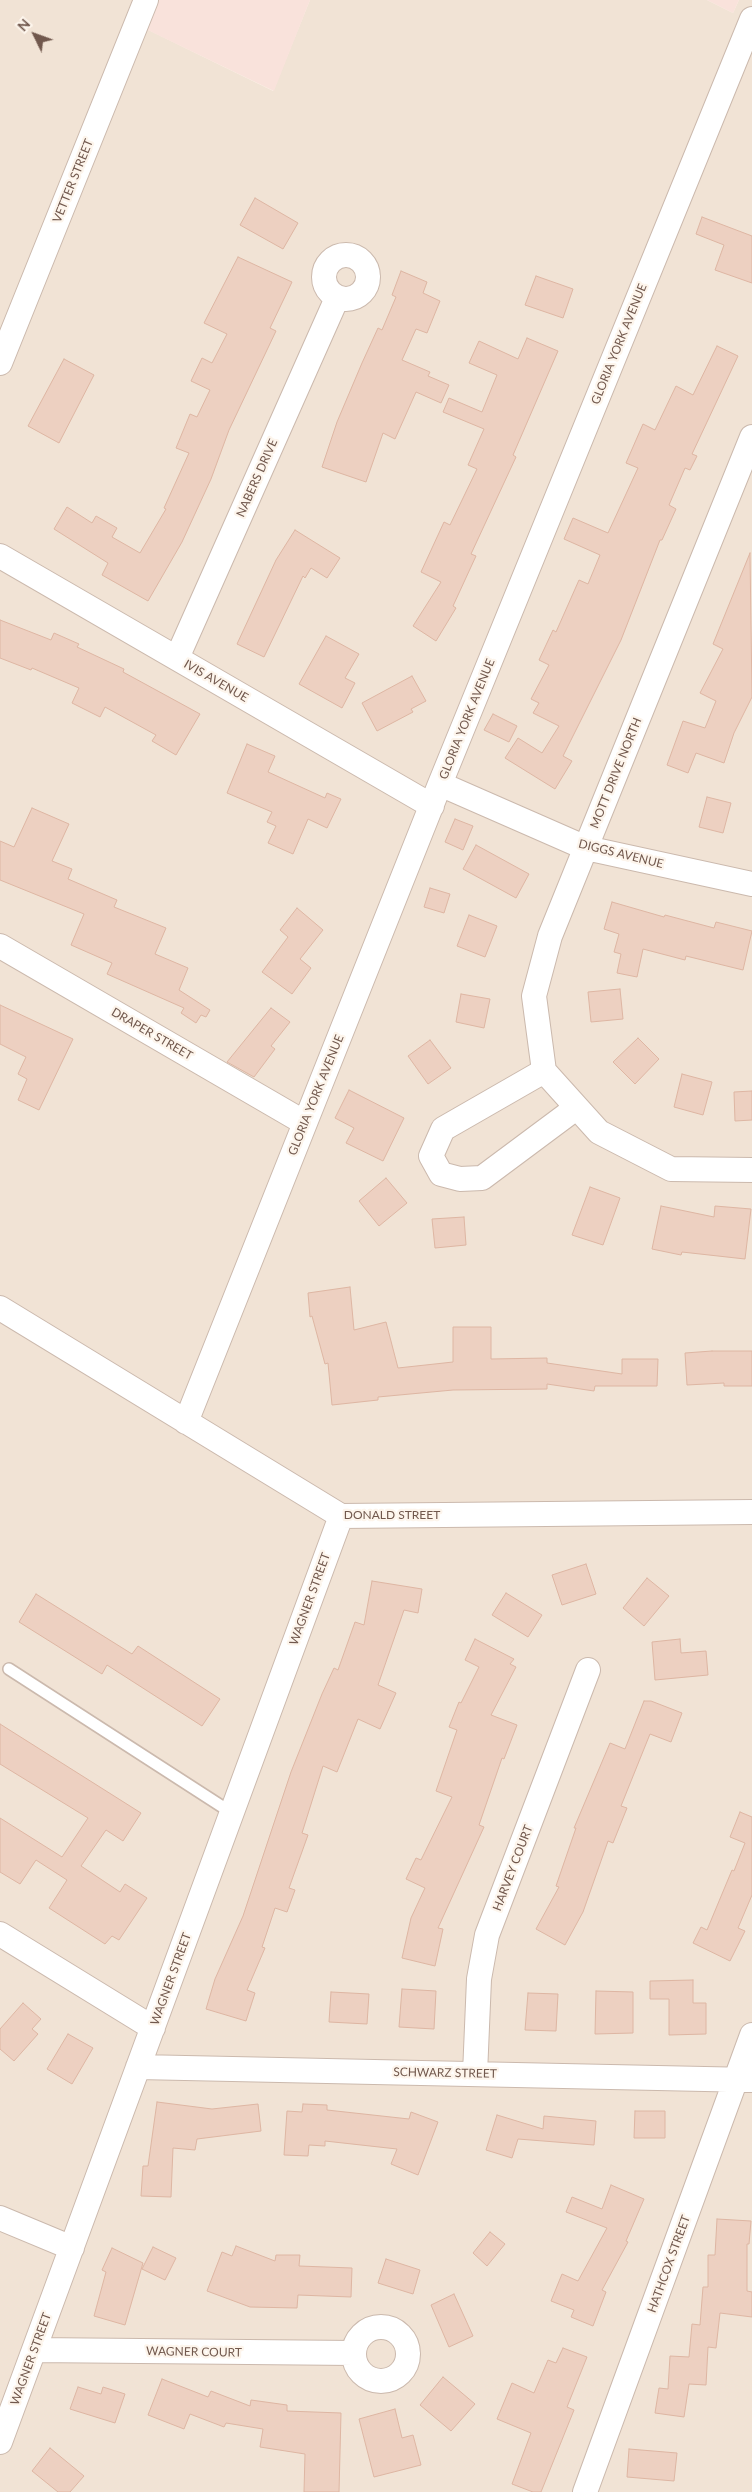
<!DOCTYPE html>
<html>
<head>
<meta charset="utf-8">
<style>
	body { margin:0 }
	#map { position:relative; width:752px; height:2492px; overflow:hidden; background:#faf1e6; font-family:Lato,sans-serif }
	canvas { display:block }
	.north { position:absolute; left:10px; top:10px; width:50px; height:50px; -webkit-text-stroke:4px #fdf5ec; paint-order:stroke; rotate:312deg; font-size:14px; font-weight:700; line-height:20px; text-align:center; color:#71584d }
	.north::after { content:''; display:block; margin:auto; width:18px; height:22px; background:#71584d; clip-path:polygon(50% 0,100% 100%,50% 72%,0 100%) }
</style>
</head>
<body>
<div id="map">
<canvas width="752" height="2492"></canvas>
<div class="north">N</div>
</div>
<script>
const context = document.querySelector('canvas').getContext('2d');
context.lineJoin = 'round';
function fillPath(path, color) {
  context.fillStyle = color;
  context.fill(path, 'evenodd');
}
function poly(rows) {
  const path = new Path2D();
  for (const r of rows) {
    if (r.length === 3) {
      path.moveTo(r[0] + r[2], r[1]);
      path.arc(r[0], r[1], r[2], 0, 2 * Math.PI);
      continue;
    }
    path.moveTo(r[0], r[1]);
    for (let i = 2; i < r.length; i += 2) path.lineTo(r[i], r[i + 1]);
  }
  return path;
}
function strokePath(path, color, width, dash) {
  context.strokeStyle = color;
  context.lineWidth = width;
  context.lineCap = dash ? 'butt' : 'round';
  context.setLineDash(dash || []);
  context.stroke(path);
}
function drawText(font, color, halo, rows, align = 'center') {
  context.font = font + ' Lato,sans-serif';
  context.lineWidth = 4.5;
  context.setLineDash([]);
  context.textBaseline = 'middle';
  context.strokeStyle = halo;
  context.fillStyle = color;
  for (const [text, x, y, turn = 0] of rows) {
    context.save();
    context.translate(x, y);
    context.rotate((+turn || 0) * Math.PI / 180);
    context.textAlign = isNaN(turn) ? turn : align;
    if (halo) context.strokeText(text, 0, 0);
    context.fillText(text, 0, 0);
    context.restore();
  }
}
const residential = poly([
	[0,0,133,0,126,19,273,91,310,0,707,0,733,13,739,0,752,0,752,2492,0,2492]
]);
const commercial = poly([
	[133,0,310,0,274,91,125,19],
	[707,0,739,0,733,13]
]);
const building = poly([
	[255,198,298,223,283,249,240,225,255,198],
	[702,217,752,236,752,283,715,270,724,245,696,234,702,217],
	[238,257,292,282,270,328,276,331,229,430,211,479,182,542,148,601,102,575,108,563,54,529,67,507,92,523,96,516,117,528,112,537,140,553,166,509,164,508,189,453,176,448,190,414,197,417,210,390,191,381,202,358,212,363,227,334,204,323,238,257],
	[401,271,427,282,423,293,440,301,427,333,416,329,402,360,430,372,428,376,449,385,441,403,416,392,395,439,383,433,366,482,322,467,337,422,362,363,378,328,382,330,396,297,392,295,401,271],
	[536,276,573,289,563,318,525,305,536,276],
	[527,338,558,351,513,455,516,457,471,554,476,556,453,606,456,608,436,641,413,626,441,582,421,572,444,522,450,525,477,469,468,465,484,429,443,412,449,398,482,412,497,375,469,363,479,341,518,359,527,338],
	[717,346,738,356,692,454,697,456,690,470,685,468,669,505,676,509,662,540,660,540,621,640,563,756,572,761,555,789,505,758,518,738,542,753,559,726,533,713,539,703,531,699,549,665,539,660,553,630,556,632,579,580,588,584,600,555,564,539,573,518,608,533,638,468,626,463,643,424,655,430,676,386,693,395,717,346],
	[64,359,94,375,59,443,28,426,64,359],
	[295,530,340,558,327,578,311,568,305,578,303,576,264,657,237,644,276,560,295,530],
	[750,553,752,697,734,733,724,763,696,753,688,773,667,765,683,721,705,728,716,701,700,693,723,649,713,644,750,553],
	[0,620,51,640,54,633,79,644,77,647,124,669,123,672,200,714,176,755,152,741,156,735,105,707,100,717,72,703,79,688,32,668,31,670,0,658,0,620],
	[326,636,359,654,345,678,355,683,342,708,299,684,326,636],
	[412,676,426,701,411,709,413,712,377,731,362,703,412,676],
	[493,714,517,726,509,742,484,730,493,714],
	[247,744,275,756,268,772,325,798,327,793,341,799,327,828,308,819,293,854,268,843,276,826,267,822,272,812,227,793,247,744],
	[707,797,731,803,723,833,699,827,707,797],
	[32,808,69,824,52,861,72,869,68,879,117,900,114,907,166,928,155,954,188,968,179,990,210,1010,206,1017,201,1015,196,1023,181,1013,184,1008,107,974,112,963,71,945,84,914,0,880,0,841,14,847,32,808],
	[455,819,473,826,463,850,445,842,455,819],
	[476,845,529,874,516,898,463,869,476,845],
	[430,888,450,894,444,913,424,907,430,888],
	[612,902,664,917,665,915,714,928,716,922,752,931,743,970,686,956,685,960,643,949,637,977,617,973,621,954,614,952,619,934,604,929,612,902],
	[297,908,323,930,300,959,311,968,292,994,262,972,288,937,280,930,297,908],
	[469,915,497,926,485,957,457,946,469,915],
	[620,989,623,1019,591,1022,588,992,620,989],
	[461,994,490,999,484,1028,456,1022,461,994],
	[0,1005,73,1039,39,1110,18,1100,27,1079,18,1074,26,1057,0,1044,0,1005],
	[271,1008,290,1022,271,1046,275,1049,254,1077,227,1062,271,1008],
	[638,1038,659,1059,635,1084,613,1062,638,1038],
	[430,1040,451,1068,428,1084,408,1056,430,1040],
	[682,1074,712,1082,703,1115,674,1107,682,1074],
	[349,1090,404,1118,383,1161,346,1143,354,1128,335,1118,349,1090],
	[752,1091,752,1120,735,1121,734,1092,752,1091],
	[386,1178,407,1203,379,1226,359,1201,386,1178],
	[590,1187,620,1198,603,1245,572,1235,590,1187],
	[661,1206,714,1217,715,1206,751,1209,745,1259,682,1252,681,1255,652,1249,661,1206],
	[464,1217,466,1245,435,1248,432,1219,464,1217],
	[350,1287,354,1330,386,1322,398,1368,453,1362,453,1327,491,1327,491,1359,547,1358,547,1363,622,1374,622,1359,658,1359,657,1386,595,1386,594,1391,547,1384,547,1389,453,1390,378,1397,378,1400,332,1405,328,1363,325,1364,312,1316,310,1317,308,1293,350,1287],
	[712,1351,752,1351,752,1386,724,1386,724,1383,687,1385,685,1353,712,1351],
	[586,1564,596,1594,562,1605,552,1575,586,1564],
	[647,1578,669,1596,644,1626,623,1608,647,1578],
	[372,1581,422,1589,418,1613,404,1610,378,1685,396,1693,380,1729,358,1719,337,1772,323,1766,302,1833,308,1835,289,1888,295,1890,287,1912,275,1908,262,1947,265,1948,247,1990,255,1993,246,2021,206,2009,215,1979,243,1916,291,1772,322,1694,334,1668,338,1670,355,1622,364,1625,372,1581],
	[506,1593,542,1615,528,1637,492,1615,506,1593],
	[36,1594,132,1654,138,1646,220,1699,202,1726,107,1665,102,1674,19,1622,36,1594],
	[475,1639,514,1659,510,1664,516,1667,491,1715,517,1725,504,1759,502,1758,479,1825,484,1827,438,1928,443,1929,435,1966,402,1958,411,1918,425,1888,406,1879,416,1858,421,1860,452,1797,436,1791,457,1730,449,1727,459,1702,461,1703,479,1667,465,1660,475,1639],
	[680,1639,681,1653,706,1651,708,1675,655,1680,652,1642,680,1639],
	[644,1701,651,1701,682,1713,671,1742,650,1734,621,1806,627,1808,613,1843,608,1841,583,1912,565,1945,536,1929,559,1887,556,1886,576,1828,574,1828,610,1743,625,1749,644,1701],
	[0,1724,141,1813,123,1841,106,1830,81,1866,120,1892,125,1884,147,1898,119,1940,112,1936,105,1944,49,1908,67,1880,36,1860,20,1884,0,1872,0,1818,62,1857,88,1818,0,1764,0,1724],
	[740,1812,752,1817,752,1895,738,1928,745,1931,730,1961,693,1943,701,1927,707,1930,732,1870,734,1871,745,1843,730,1837,740,1812],
	[693,1980,693,2003,706,2003,706,2034,669,2035,669,1999,650,1999,650,1981,693,1980],
	[402,1989,436,1991,434,2029,399,2027,402,1989],
	[596,1991,633,1992,633,2033,595,2034,596,1991],
	[331,1992,369,1994,367,2024,329,2022,331,1992],
	[528,1993,558,1994,556,2031,525,2030,528,1993],
	[23,2003,41,2019,32,2029,38,2034,14,2061,0,2049,0,2029,23,2003],
	[68,2034,93,2048,72,2084,47,2069,68,2034],
	[157,2102,212,2109,258,2104,261,2131,197,2139,195,2150,173,2148,171,2197,141,2196,143,2166,148,2166,157,2102],
	[303,2104,327,2105,327,2110,409,2119,411,2112,438,2122,418,2175,391,2164,397,2149,325,2141,325,2146,309,2145,308,2156,284,2155,287,2111,302,2112,303,2104],
	[635,2111,665,2111,665,2138,634,2138,635,2111],
	[497,2115,543,2129,544,2116,596,2121,594,2145,518,2139,512,2158,486,2150,497,2115],
	[611,2185,644,2199,626,2241,628,2242,602,2290,606,2292,593,2326,571,2317,574,2310,551,2301,562,2274,578,2281,607,2228,566,2212,572,2197,602,2209,611,2185],
	[717,2219,751,2221,749,2244,747,2244,747,2291,752,2292,752,2317,720,2313,716,2348,708,2347,706,2385,689,2384,684,2417,655,2413,659,2388,668,2389,670,2356,689,2357,692,2324,700,2325,703,2287,708,2287,708,2255,715,2255,717,2219],
	[490,2232,505,2244,487,2266,473,2253,490,2232],
	[236,2246,275,2261,276,2255,300,2255,299,2266,352,2268,351,2297,298,2295,297,2308,250,2307,207,2291,222,2252,232,2256,236,2246],
	[153,2247,176,2258,165,2280,142,2269,153,2247],
	[112,2248,143,2263,125,2325,94,2316,106,2272,102,2270,112,2248],
	[386,2259,420,2270,413,2294,378,2283,386,2259],
	[454,2294,473,2336,449,2347,431,2305,454,2294],
	[563,2348,587,2357,567,2407,574,2410,541,2492,533,2492,512,2484,531,2433,497,2419,512,2383,534,2393,548,2360,556,2363,563,2348],
	[443,2377,475,2404,451,2431,420,2405,443,2377],
	[162,2379,208,2397,211,2391,250,2406,251,2400,287,2405,287,2411,341,2413,339,2492,304,2492,305,2454,260,2447,263,2429,226,2423,224,2427,190,2414,184,2429,148,2415,162,2379],
	[78,2387,101,2394,103,2387,125,2394,115,2423,70,2409,78,2387],
	[395,2409,402,2438,413,2435,421,2465,374,2477,359,2419,395,2409],
	[50,2448,84,2476,70,2492,58,2492,32,2471,50,2448],
	[629,2449,677,2453,674,2481,627,2477,629,2449]
]);
const lane = poly([
	[9,1669,232,1813]
]);
const street = poly([
	[346,277,22],
	[0,363,146,0],
	[752,437,550,936,534,996,544,1071,599,1132,671,1169,752,1170],
	[0,556,432,806],
	[177,658,337,298],
	[440,784,586,848,752,884],
	[0,946,305,1123],
	[544,1071,443,1129,431,1156,441,1174,460,1179,482,1178,576,1108],
	[0,1308,341,1516,752,1512],
	[186,1422,440,784,752,19],
	[0,1934,153,2028],
	[138,2067,752,2080],
	[475,2074,479,1979,487,1935,588,1670],
	[0,2218,72,2248],
	[381,2354,27],
	[34,2350,354,2353],
	[0,2442,341,1516],
	[585,2492,752,2035]
]);
const streetNames = [
	["VETTER STREET",73,181,-68],
	["GLORIA YORK AVENUE",619,344,-68],
	["NABERS DRIVE",257,478,-66],
	["IVIS AVENUE",216,681,30],
	["GLORIA YORK AVENUE",467,719,-68],
	["MOTT DRIVE NORTH",616,773,-68],
	["DIGGS AVENUE",621,854,14],
	["DRAPER STREET",152,1034,30],
	["GLORIA YORK AVENUE",316,1095,-68],
	["DONALD STREET",392,1515],
	["WAGNER STREET",310,1599,-70],
	["HARVEY COURT",513,1868,-69],
	["WAGNER STREET",171,1979,-70],
	["SCHWARZ STREET",445,2073,1],
	["HATHCOX STREET",669,2264,-70],
	["WAGNER COURT",194,2352,1],
	["WAGNER STREET",31,2359,-70]
];
fillPath(residential, '#f1e3d5');
fillPath(commercial, '#f9e2db');
fillPath(building, '#edd0c1');
strokePath(building, '#deb6a3', 1);
strokePath(lane, '#cbb9ad', 14);
strokePath(street, '#cbb9ad', 26);
strokePath(lane, '#fff', 11);
strokePath(street, '#fff', 24);
drawText('12px', '#71584d', '#fdf5ec', streetNames);
</script>
</body>
</html>
